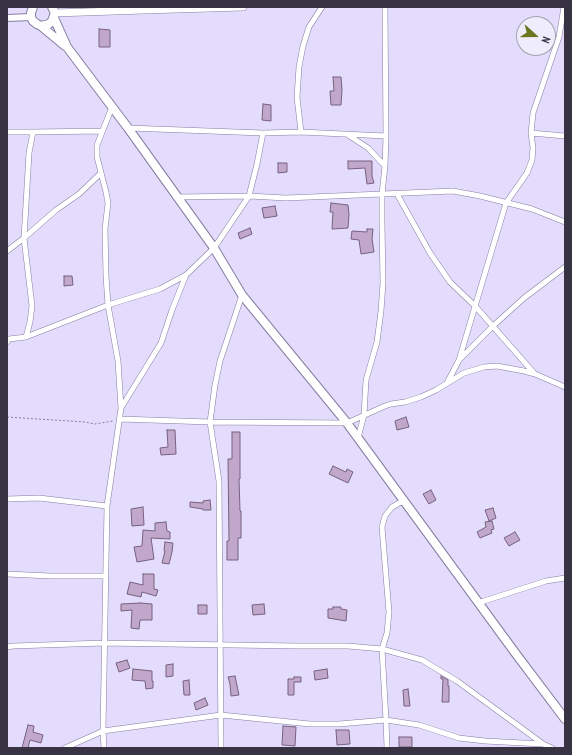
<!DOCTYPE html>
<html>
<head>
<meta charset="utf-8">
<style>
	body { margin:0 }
	#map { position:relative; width:572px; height:755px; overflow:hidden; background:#e3dcfc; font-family:"PT Sans Narrow",sans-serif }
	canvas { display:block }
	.frame { position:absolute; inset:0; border:8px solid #373343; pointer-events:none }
	.north { position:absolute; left:516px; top:16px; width:40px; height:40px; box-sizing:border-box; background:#efecfc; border:1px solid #a5a2b2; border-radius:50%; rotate:111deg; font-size:11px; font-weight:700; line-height:16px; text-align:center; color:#373343 }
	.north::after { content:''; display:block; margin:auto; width:14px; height:18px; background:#6c7621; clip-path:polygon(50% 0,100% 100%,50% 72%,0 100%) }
</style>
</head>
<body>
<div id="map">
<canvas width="572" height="755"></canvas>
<div class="frame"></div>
<div class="north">N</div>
</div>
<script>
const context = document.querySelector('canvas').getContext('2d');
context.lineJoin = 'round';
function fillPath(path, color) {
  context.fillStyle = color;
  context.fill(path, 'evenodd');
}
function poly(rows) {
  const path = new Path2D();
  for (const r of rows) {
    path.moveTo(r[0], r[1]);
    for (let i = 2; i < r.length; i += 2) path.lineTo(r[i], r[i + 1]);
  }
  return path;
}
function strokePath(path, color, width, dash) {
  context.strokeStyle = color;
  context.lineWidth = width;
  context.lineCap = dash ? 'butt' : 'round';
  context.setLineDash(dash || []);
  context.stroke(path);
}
const building = poly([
	[99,29,110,30,110,47,99,47,99,29],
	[333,77,341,77,342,90,341,105,331,105,330,91,334,91,333,77],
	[263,104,271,105,271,121,262,120,263,104],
	[348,161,372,161,372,176,374,183,367,184,365,168,348,169,348,161],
	[278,163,287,163,287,172,278,173,278,163],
	[331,203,348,205,349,214,348,228,332,229,333,212,330,212,331,203],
	[275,206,277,216,264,218,262,208,275,206],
	[250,228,252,234,240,239,238,233,250,228],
	[367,229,373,229,372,239,374,252,361,254,359,240,351,239,352,231,367,232,367,229],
	[64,276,72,276,73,285,64,286,64,276],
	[406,417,409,427,397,430,395,421,406,417],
	[167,430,175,430,176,454,161,455,160,448,168,447,167,430],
	[232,432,240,432,240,479,239,479,240,511,241,511,241,538,238,538,238,560,227,560,227,541,229,541,228,459,232,459,232,432],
	[333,466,346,472,347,469,353,472,348,483,329,474,333,466],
	[431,490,436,500,429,504,423,494,431,490],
	[210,500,211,510,203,510,203,509,190,507,190,502,203,503,203,501,210,500],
	[143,507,144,525,132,526,131,509,143,507],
	[493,508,496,518,489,521,485,510,493,508],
	[492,521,494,529,491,530,492,533,480,538,477,532,486,527,485,522,492,521],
	[166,522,167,531,170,532,170,539,151,538,154,559,137,562,134,547,142,546,143,530,155,531,155,523,166,522],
	[515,532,520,540,509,546,504,538,515,532],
	[165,542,173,543,172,552,169,564,162,563,165,551,164,551,165,542],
	[143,574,154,574,154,589,158,590,156,596,142,592,141,597,127,594,130,582,143,585,143,574],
	[140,603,152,604,152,620,140,620,139,629,131,628,132,610,121,611,121,604,140,603],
	[264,604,265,614,253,615,252,605,264,604],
	[198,605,207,605,207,614,198,614,198,605],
	[333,607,341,607,341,609,347,610,346,621,328,618,328,609,333,609,333,607],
	[127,660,130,668,119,672,116,663,127,660],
	[173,664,173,676,166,677,166,665,173,664],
	[133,669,152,671,152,681,153,681,153,688,146,689,145,681,132,680,133,669],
	[327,669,328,678,315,680,314,671,327,669],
	[235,676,239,695,231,696,230,684,228,677,235,676],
	[441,676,448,680,448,686,449,686,449,702,442,702,443,679,441,679,441,676],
	[294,677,301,677,301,682,294,682,294,695,288,695,288,679,294,679,294,677],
	[189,680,190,695,184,695,183,681,189,680],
	[408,689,410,706,404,706,403,690,408,689],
	[205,698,208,705,196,710,194,703,205,698],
	[28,725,34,726,33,732,43,735,41,743,30,740,28,748,22,748,28,725],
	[283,726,296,727,295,746,282,745,283,726],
	[336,730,349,730,350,744,337,745,336,730],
	[399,737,412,737,412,747,399,747,399,737]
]);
const path = poly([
	[7,417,85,422,95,424,113,421]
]);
const minor = poly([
	[128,128,263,133,301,132,386,136],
	[7,132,33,132,102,131],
	[301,132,297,97,299,67,303,46,309,27,322,7],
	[531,133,565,136],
	[348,135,368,148,385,166],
	[397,194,430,253,450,282,475,306,534,373],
	[177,197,249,196,286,198,382,194,453,191,480,196,532,209,565,222],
	[7,251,24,238,56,210,79,194,101,173],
	[26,337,30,322,32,306,24,238,29,153,33,132],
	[7,342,9,339,26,337,108,305,160,289,186,275],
	[459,360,506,203,527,173,532,160,533,148,531,133,533,113,559,37,564,7],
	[447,383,459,360,493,326,524,298,565,267],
	[121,408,161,343,172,310,186,275,214,248,249,196,257,164,263,133],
	[120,419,210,422,347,423,385,406,391,404,405,402,421,397,436,390,464,373,484,367,497,366,524,371,535,374,565,387],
	[358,438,364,415,366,380,377,342,381,311,383,283,382,224,382,194,385,166,386,136,385,7],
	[7,499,39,498,107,506],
	[7,574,50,576,105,576],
	[478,603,546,581,565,578],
	[7,647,13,646,104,643,297,646,348,646,382,649,422,660,457,681,520,727,543,744,552,748],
	[65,748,103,731,221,715,310,724,339,724,386,720,419,725,459,738,485,741,542,744],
	[104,748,103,731,107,506,121,408,118,361,108,305,106,276,105,229,108,203,106,192,97,157,97,145,112,107],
	[221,748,219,481,210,422,215,385,220,361,242,295],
	[387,748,386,720,382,649,387,633,389,612,382,527,385,516,392,507,403,501]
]);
const tertiary = poly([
	[7,18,31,17]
]);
const secondary = poly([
	[55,13,144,10,243,7]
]);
const trunk = poly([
	[33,7,31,13,31,17,33,21,37,24,41,26,49,24,52,21,55,13,52,7],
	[54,18,67,47,128,128,214,248,242,295,347,423,516,654,565,719],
	[41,26,65,46]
]);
fillPath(building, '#c1a8ca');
strokePath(building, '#76607f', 1);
strokePath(minor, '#867da1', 6);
strokePath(tertiary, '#867da1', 8);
strokePath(secondary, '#867da1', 8);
strokePath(trunk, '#867da1', 10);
strokePath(path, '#868198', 1, [2, 2]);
strokePath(minor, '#fff', 5);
strokePath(tertiary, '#fff', 6);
strokePath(secondary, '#fff', 7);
strokePath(trunk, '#fff', 8);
</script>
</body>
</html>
